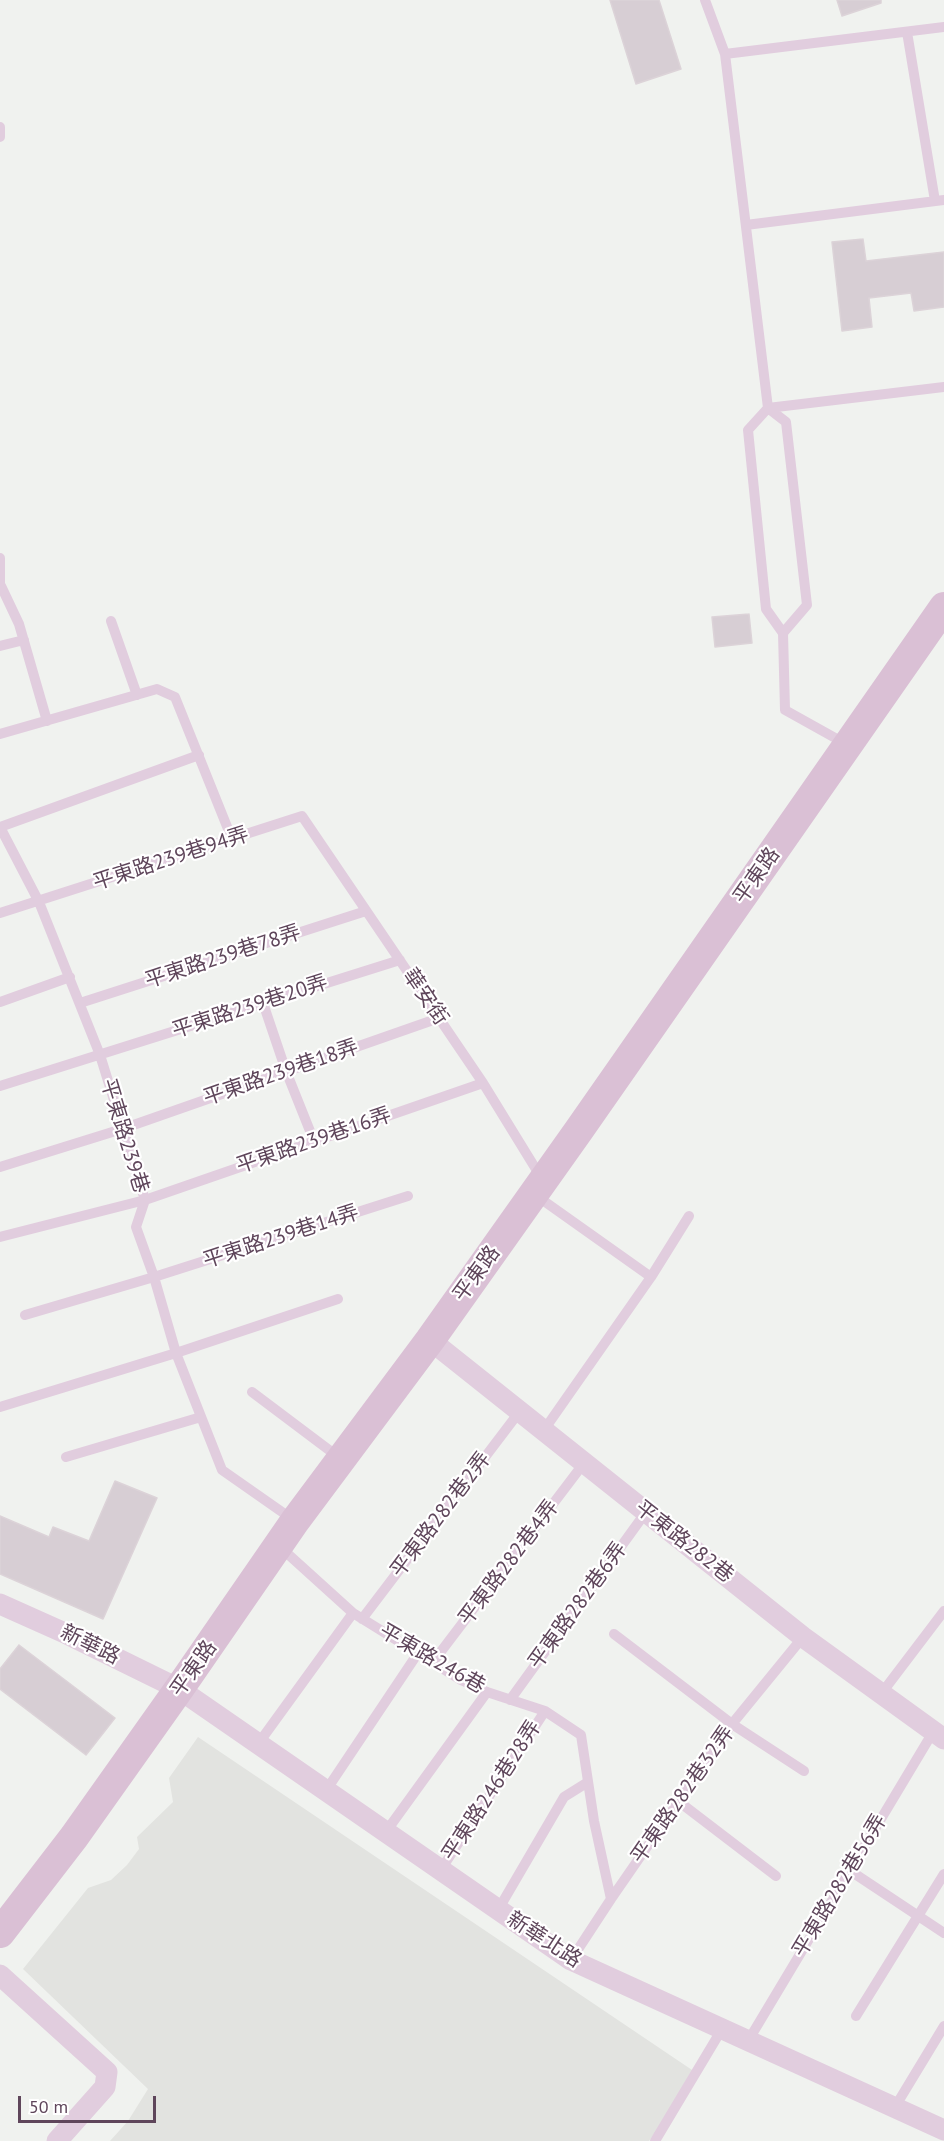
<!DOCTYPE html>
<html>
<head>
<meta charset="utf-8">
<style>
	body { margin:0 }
	#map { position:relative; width:944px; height:2141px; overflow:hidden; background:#f0f2ef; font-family:"PT Sans",sans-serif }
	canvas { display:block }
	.scale { position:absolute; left:18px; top:2096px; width:138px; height:27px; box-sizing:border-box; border:3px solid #5f465b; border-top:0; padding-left:8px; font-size:18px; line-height:21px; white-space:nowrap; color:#5f465b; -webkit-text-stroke:4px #fff; paint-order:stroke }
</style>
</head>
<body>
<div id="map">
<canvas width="944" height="2141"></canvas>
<div class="scale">50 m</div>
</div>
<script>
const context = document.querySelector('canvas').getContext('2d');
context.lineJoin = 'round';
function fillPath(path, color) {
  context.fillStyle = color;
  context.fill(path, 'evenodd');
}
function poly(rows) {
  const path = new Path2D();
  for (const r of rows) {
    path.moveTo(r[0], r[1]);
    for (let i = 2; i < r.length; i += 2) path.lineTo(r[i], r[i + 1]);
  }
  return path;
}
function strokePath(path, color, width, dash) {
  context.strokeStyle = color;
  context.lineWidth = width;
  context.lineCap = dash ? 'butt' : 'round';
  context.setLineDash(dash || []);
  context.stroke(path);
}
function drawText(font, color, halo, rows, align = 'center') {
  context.font = font + ' "PT Sans","Noto Sans TC",sans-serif';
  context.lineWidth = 4.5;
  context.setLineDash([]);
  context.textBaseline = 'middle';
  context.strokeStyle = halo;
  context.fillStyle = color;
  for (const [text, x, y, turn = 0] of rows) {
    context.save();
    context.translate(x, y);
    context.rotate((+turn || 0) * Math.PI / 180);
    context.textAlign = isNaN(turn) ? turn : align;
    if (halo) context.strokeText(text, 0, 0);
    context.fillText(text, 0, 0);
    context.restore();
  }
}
const education = poly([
	[198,1737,698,2074,649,2141,110,2141,128,2121,148,2089,23,1969,88,1888,111,1880,127,1865,139,1849,137,1837,173,1802,169,1778]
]);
const building = poly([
	[610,0,659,0,681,69,636,84,610,0],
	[837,0,881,0,881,3,842,16,837,0],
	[863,239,866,261,944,252,944,307,914,311,911,293,869,298,872,327,842,331,832,242,863,239],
	[749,614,752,643,715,647,712,617,749,614],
	[115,1481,157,1498,103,1619,0,1574,0,1516,49,1537,53,1527,89,1541,115,1481],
	[19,1645,115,1718,86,1755,0,1689,0,1669,19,1645]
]);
const lane = poly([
	[705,0,725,54],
	[907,32,935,201],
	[0,127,0,137],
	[746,225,944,200],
	[0,558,0,587],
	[1,586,19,624,47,721],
	[111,621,137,695],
	[783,633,807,605,786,422,768,408,725,54,944,27],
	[0,646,24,640],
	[0,734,157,689,175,697,232,839],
	[846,744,785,710,783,633,766,609,748,430,768,408,944,387],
	[0,827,39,902,100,1055,145,1200,136,1227,154,1277,176,1353,222,1470,292,1519],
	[0,827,199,755],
	[0,913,302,816,483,1083,542,1179],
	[0,1002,70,977],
	[80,1003,366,911],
	[263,1003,286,1071,314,1141],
	[0,1086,400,960],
	[0,1167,122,1129,439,1018],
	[534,1194,651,1277],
	[0,1237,145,1200,483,1083],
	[25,1315,154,1277,408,1196],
	[252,1392,341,1459],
	[0,1407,176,1353,338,1299],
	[544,1430,651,1277,689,1216],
	[66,1457,201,1417],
	[279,1546,353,1613,461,1680,487,1692,545,1711,581,1735,594,1821,611,1899],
	[362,1619,520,1411],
	[614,1634,732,1724,804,1771],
	[433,1662,584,1463],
	[881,1694,944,1611],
	[510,1700,646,1512],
	[258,1744,353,1613],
	[325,1792,418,1653],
	[678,1801,776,1876],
	[385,1833,487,1692],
	[849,1870,944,1933],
	[440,1871,545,1711],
	[498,1910,564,1797,588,1782],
	[571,1960,611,1899,732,1724,803,1637],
	[856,2016,944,1874],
	[748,2041,933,1732],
	[895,2107,944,2026],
	[655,2141,722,2029]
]);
const street = poly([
	[430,1340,803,1637,944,1739],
	[0,1604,67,1634,179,1689,571,1960,944,2130],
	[0,1975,107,2072,105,2087,57,2141]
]);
const secondary = poly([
	[0,1933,74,1837,179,1689,295,1521,430,1340,579,1130,944,607]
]);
const streetNames = [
	["平東路239巷94弄",171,859,-18],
	["平東路",757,876,-55],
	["平東路239巷78弄",223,957,-18],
	["華安街",425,997,56],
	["平東路239巷20弄",250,1007,-18],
	["平東路239巷18弄",281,1073,-19],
	["平東路239巷",124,1136,73],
	["平東路239巷16弄",314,1141,-19],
	["平東路239巷14弄",281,1237,-18],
	["平東路",477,1274,-54],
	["平東路282巷2弄",441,1515,-53],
	["平東路282巷",684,1542,38],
	["平東路282巷4弄",509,1563,-53],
	["平東路282巷6弄",578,1606,-54],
	["新華路",90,1645,26],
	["平東路246巷",432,1659,30],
	["平東路",194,1669,-55],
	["平東路246巷28弄",492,1791,-57],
	["平東路282巷32弄",683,1795,-55],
	["平東路282巷56弄",840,1886,-59],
	["新華北路",544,1940,33]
];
fillPath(education, '#e2e3e0');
fillPath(building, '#d7ced4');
strokePath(building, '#dcd3d8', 1.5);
strokePath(lane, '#e1cdde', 10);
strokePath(street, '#e1cdde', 21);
strokePath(secondary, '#dac0d5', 30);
drawText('21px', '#5f465b', '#fff', streetNames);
</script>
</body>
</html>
